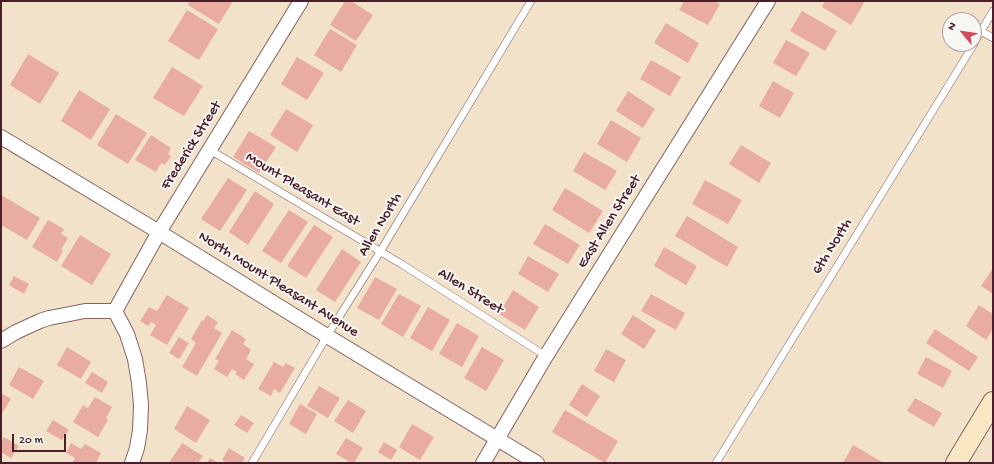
<!DOCTYPE html>
<html>
<head>
<meta charset="utf-8">
<style>
	body { margin:0 }
	#map { position:relative; width:994px; height:464px; overflow:hidden; background:#f2e2c9; font-family:"Gochi Hand",sans-serif }
	canvas { display:block }
	.frame { position:absolute; inset:0; border:2px solid #4a1f2b; pointer-events:none }
	.north { position:absolute; left:942px; top:12px; width:40px; height:40px; box-sizing:border-box; background:#f6f6f2; border:1px solid #b1a0a2; border-radius:50%; rotate:299deg; font-size:11px; font-weight:700; line-height:16px; text-align:center; color:#4a1f2b }
	.north::after { content:''; display:block; margin:auto; width:14px; height:18px; background:#d1495b; clip-path:polygon(50% 0,100% 100%,50% 72%,0 100%) }
	.scale { position:absolute; left:12px; top:434px; width:54px; height:18px; box-sizing:border-box; border:2px solid #4a1f2b; border-top:0; padding-left:5px; font-size:12px; line-height:14px; white-space:nowrap; color:#4a1f2b; -webkit-text-stroke:3px #f6f6f2; paint-order:stroke }
</style>
</head>
<body>
<div id="map">
<canvas width="994" height="464"></canvas>
<div class="frame"></div>
<div class="north">N</div>
<div class="scale">20 m</div>
</div>
<script>
const context = document.querySelector('canvas').getContext('2d');
context.lineJoin = 'round';
function fillPath(path, color) {
  context.fillStyle = color;
  context.fill(path, 'evenodd');
}
function poly(rows) {
  const path = new Path2D();
  for (const r of rows) {
    path.moveTo(r[0], r[1]);
    for (let i = 2; i < r.length; i += 2) path.lineTo(r[i], r[i + 1]);
  }
  return path;
}
function strokePath(path, color, width, dash) {
  context.strokeStyle = color;
  context.lineWidth = width;
  context.lineCap = dash ? 'butt' : 'round';
  context.setLineDash(dash || []);
  context.stroke(path);
}
function drawText(font, color, halo, rows, align = 'center') {
  context.font = font + ' "Gochi Hand",sans-serif';
  context.lineWidth = 4;
  context.setLineDash([]);
  context.textBaseline = 'middle';
  context.strokeStyle = halo;
  context.fillStyle = color;
  for (const [text, x, y, turn = 0] of rows) {
    context.save();
    context.translate(x, y);
    context.rotate((+turn || 0) * Math.PI / 180);
    context.textAlign = isNaN(turn) ? turn : align;
    if (halo) context.strokeText(text, 0, 0);
    context.fillText(text, 0, 0);
    context.restore();
  }
}
const building = poly([
	[190,1,233,1,219,24,188,5],
	[345,1,351,1,373,15,356,41,330,25],
	[684,1,714,1,720,4,708,25,679,10],
	[825,1,861,1,864,3,851,25,822,7],
	[187,10,218,29,199,60,168,41],
	[802,11,837,31,825,51,790,31],
	[666,23,699,43,688,63,654,43],
	[330,29,357,45,341,72,314,55],
	[786,40,810,53,796,76,773,63],
	[28,54,59,73,40,104,10,85],
	[297,57,324,73,307,100,281,84],
	[651,60,681,77,670,96,640,79],
	[172,67,203,86,184,116,153,98],
	[773,81,794,93,780,118,759,106],
	[79,90,110,109,91,140,61,121],
	[628,91,655,109,643,128,616,111],
	[286,109,313,125,297,152,270,135],
	[116,114,147,133,128,164,97,145],
	[611,120,641,138,627,162,597,144],
	[249,131,276,147,259,173,233,157],
	[151,135,171,148,168,154,171,156,165,165,161,163,156,172,135,160],
	[741,145,771,163,759,183,729,164],
	[584,152,617,171,605,190,573,171],
	[228,178,247,190,220,231,201,219],
	[705,180,742,200,728,224,692,204],
	[565,188,603,211,589,233,552,210],
	[255,191,274,204,248,245,229,232],
	[1,195,40,218,27,240,1,225],
	[289,210,308,222,281,263,262,251],
	[687,216,738,247,727,267,675,236],
	[48,220,64,229,61,234,68,238,61,250,63,251,57,262,32,247],
	[545,224,580,245,568,264,533,244],
	[314,225,333,237,306,278,287,266],
	[80,235,111,254,92,285,61,266],
	[664,247,697,266,686,285,654,266],
	[342,249,361,262,335,302,316,290],
	[528,256,559,274,548,292,518,274],
	[993,268,993,294,981,286],
	[14,276,29,284,24,294,9,285],
	[375,277,397,289,379,320,357,308],
	[513,290,539,307,525,330,499,314],
	[399,294,421,306,403,337,381,324],
	[651,294,685,313,676,330,641,311],
	[167,295,189,308,167,345,150,335,156,325,151,322,148,326,140,321,149,307,157,311],
	[979,305,993,314,993,329,986,340,966,326],
	[428,307,450,320,432,351,410,338],
	[207,315,218,322,214,328,222,333,197,376,182,367,196,343,191,339,202,320,203,321],
	[633,315,656,330,644,349,621,334],
	[457,323,479,336,462,367,439,354],
	[935,329,978,357,969,371,926,343],
	[232,330,246,339,243,344,251,350,246,359,254,364,244,380,235,374,237,372,232,369,227,377,214,369,219,361,215,359],
	[179,337,189,343,179,359,169,353],
	[67,347,91,362,81,379,57,365],
	[482,347,504,360,486,391,464,378],
	[606,349,626,360,614,382,594,371],
	[926,357,952,371,943,388,917,374],
	[274,362,283,367,286,363,295,368,280,393,274,389,271,396,258,389],
	[19,367,44,381,33,399,9,385],
	[92,372,108,382,102,393,85,383],
	[582,384,600,396,587,417,569,405],
	[319,386,340,398,328,418,307,406],
	[1,393,11,399,1,415],
	[95,397,112,407,106,418,108,420,98,437,73,422,83,405,88,408],
	[915,398,942,413,934,427,907,411],
	[348,400,366,411,353,433,334,421],
	[300,404,317,414,306,434,289,424],
	[187,406,210,420,196,443,174,429],
	[565,410,618,441,605,463,552,432],
	[241,415,254,423,247,433,234,425],
	[53,420,69,430,62,440,46,431],
	[412,424,434,437,420,460,399,447],
	[4,437,19,446,11,458,1,452,1,442],
	[346,438,363,448,354,463,352,463,336,454],
	[384,442,397,450,391,460,378,452],
	[71,443,81,449,85,444,101,453,96,463,72,463,75,458,66,453],
	[182,443,203,456,198,463,169,463],
	[853,445,882,462,881,463,843,463],
	[229,448,245,458,242,463,228,463,222,460],
	[210,458,218,463,207,463]
]);
const lane = poly([
	[981,31,993,38],
	[974,43,993,11],
	[210,150,403,265,546,356],
	[252,463,327,336,380,252,531,1],
	[716,463,974,44]
]);
const street = poly([
	[1,137,159,232,327,336,537,463],
	[115,311,159,232,301,1],
	[115,311,127,334,135,359,139,383,141,405,140,430,137,448,132,463],
	[1,341,16,332,40,321,49,318,85,311,115,311],
	[483,463,546,356,768,1]
]);
const secondary = poly([
	[956,463,993,402]
]);
const streetNames = [
	["Frederick Street",192,146,-58],
	["Mount Pleasant East",302,190,31],
	["East Allen Street",610,222,-58],
	["Allen North",381,225,-59],
	["6th North",833,247,-58],
	["North Mount Pleasant Avenue",278,285,32],
	["Allen Street",470,292,32]
];
fillPath(building, '#e9aca1');
strokePath(lane, '#856362', 8);
strokePath(street, '#856362', 16);
strokePath(secondary, '#856362', 22);
strokePath(lane, '#fff', 7);
strokePath(street, '#fff', 14);
strokePath(secondary, '#f9e7c3', 20);
drawText('15px', '#4a1f2b', '#f6f6f2', streetNames);
</script>
</body>
</html>
